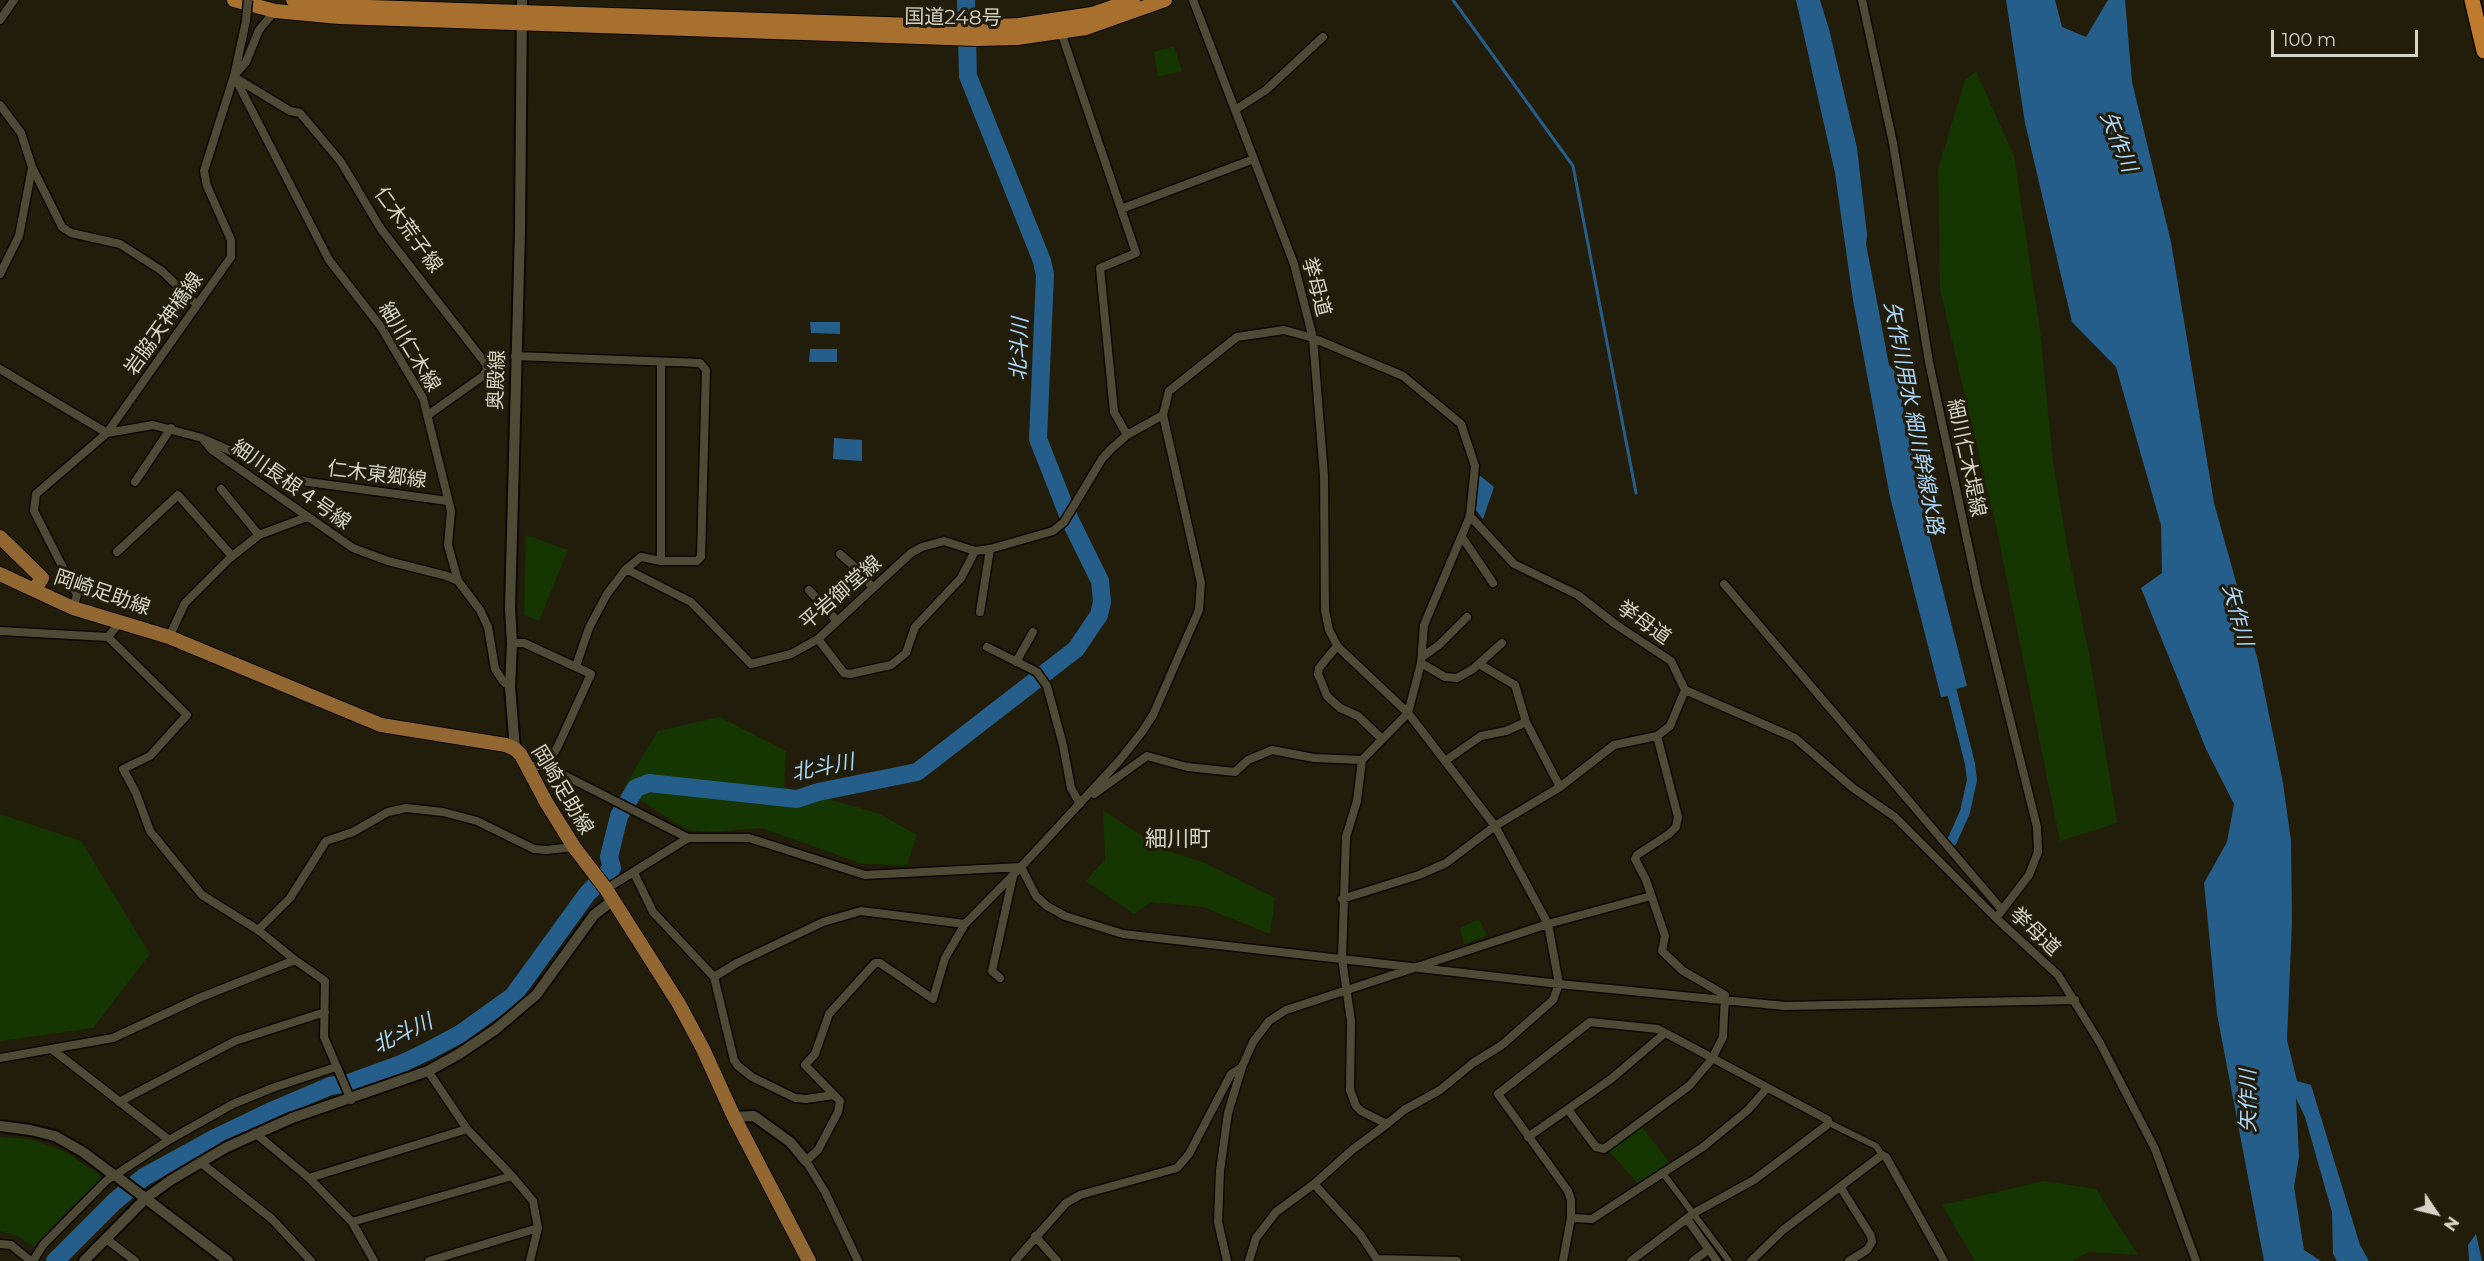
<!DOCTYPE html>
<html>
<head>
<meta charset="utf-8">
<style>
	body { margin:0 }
	#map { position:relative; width:2484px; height:1261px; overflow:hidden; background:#221d0a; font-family:Montserrat,sans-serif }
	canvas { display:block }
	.north { position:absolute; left:2406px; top:1183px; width:60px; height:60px; -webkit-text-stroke:4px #221d0a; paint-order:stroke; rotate:125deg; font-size:16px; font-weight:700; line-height:24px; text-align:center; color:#d6d3c7 }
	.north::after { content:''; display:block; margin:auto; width:21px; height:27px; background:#d6d3c7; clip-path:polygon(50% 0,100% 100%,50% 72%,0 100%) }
	.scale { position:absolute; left:2271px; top:30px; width:147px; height:27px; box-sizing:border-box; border:3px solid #d6d3c7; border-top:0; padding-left:8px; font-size:18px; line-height:21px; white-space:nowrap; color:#d6d3c7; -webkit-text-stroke:4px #221d0a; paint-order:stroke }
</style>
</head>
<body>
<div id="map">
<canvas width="2484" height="1261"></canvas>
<div class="north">N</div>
<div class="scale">100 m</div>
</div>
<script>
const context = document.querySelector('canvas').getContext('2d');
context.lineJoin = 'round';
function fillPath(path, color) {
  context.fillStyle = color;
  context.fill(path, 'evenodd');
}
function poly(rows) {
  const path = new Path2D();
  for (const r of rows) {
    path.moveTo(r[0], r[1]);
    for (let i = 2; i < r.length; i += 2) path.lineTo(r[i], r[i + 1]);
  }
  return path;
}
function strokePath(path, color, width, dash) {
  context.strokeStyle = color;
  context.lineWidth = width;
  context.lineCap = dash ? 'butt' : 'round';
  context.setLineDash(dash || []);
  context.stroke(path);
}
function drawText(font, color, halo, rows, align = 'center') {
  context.font = font + ' Montserrat,"Noto Sans JP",sans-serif';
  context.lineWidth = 6;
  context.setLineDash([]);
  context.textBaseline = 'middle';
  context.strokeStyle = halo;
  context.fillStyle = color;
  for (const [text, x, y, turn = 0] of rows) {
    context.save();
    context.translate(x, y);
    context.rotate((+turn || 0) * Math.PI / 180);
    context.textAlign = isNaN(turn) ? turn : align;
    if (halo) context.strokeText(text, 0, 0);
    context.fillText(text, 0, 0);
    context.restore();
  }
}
const green = poly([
	[1174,46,1182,71,1158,77,1154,52],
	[1976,71,2014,156,2040,330,2053,462,2069,556,2091,664,2117,823,2060,841,1996,526,1940,290,1938,169,1965,80],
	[526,535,568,550,539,621,524,615],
	[720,717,786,751,784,787,878,813,917,835,907,865,863,864,762,828,711,832,687,830,623,789,658,731],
	[1103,810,1160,848,1205,863,1275,898,1270,934,1203,907,1151,902,1134,914,1086,881,1105,859],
	[0,814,81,841,150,954,93,1028,0,1041],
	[1479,919,1487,936,1464,944,1460,928],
	[1642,1127,1670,1163,1639,1185,1609,1151],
	[0,1137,31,1139,66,1152,99,1174,101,1179,64,1214,34,1247,18,1236,0,1231],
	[2043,1181,2096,1189,2138,1255,2089,1252,2072,1261,1975,1261,1942,1205]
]);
const water = poly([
	[1796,0,1820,0,1829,29,1857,148,1867,235,1866,244,1889,365,1897,374,1918,491,1967,686,1956,689,1958,700,1950,702,1948,696,1941,697,1890,497,1853,300,1835,173],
	[2006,0,2055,0,2062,27,2086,37,2108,0,2125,0,2132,82,2171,242,2214,503,2258,661,2283,783,2291,841,2292,921,2287,1040,2297,1081,2311,1085,2360,1245,2369,1261,2337,1261,2333,1254,2332,1212,2305,1117,2296,1098,2299,1157,2294,1187,2304,1250,2321,1261,2264,1261,2217,1014,2204,883,2227,842,2234,804,2206,749,2141,588,2162,573,2161,525,2116,367,2072,322,2025,123],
	[810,322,840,322,840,334,811,333],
	[810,349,837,349,837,362,809,362],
	[834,438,862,440,862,461,833,459],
	[1478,474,1494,487,1483,519,1475,509],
	[2476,1234,2482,1261,2469,1261,2468,1245]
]);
const stream = poly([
	[1453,0,1573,166,1636,493]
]);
const canal = poly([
	[1951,688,1970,764,1972,780,1965,812,1952,841]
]);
const river = poly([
	[55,1261,115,1201,144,1177,217,1137,269,1112,330,1086,349,1083,401,1064,428,1051,460,1034,513,996,587,894,612,868,609,857,619,816,636,788,649,783,797,799,818,792,917,772,1076,649,1099,615,1102,602,1100,581,1070,520,1038,439,1045,275,1042,261,968,76,966,0]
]);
const pedestrian = poly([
	[1829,1123,1876,1146,1882,1155],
	[1662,1172,1729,1261]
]);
const minor = poly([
	[1193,0,1294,264,1313,338,1324,476,1325,610,1329,630,1338,647,1408,713,1495,826,1548,924,1559,984,1553,1000,1502,1045,1473,1063,1440,1090,1404,1110,1387,1124],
	[1862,0,1893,143,1929,362,1978,591,2037,827,2038,852,2029,875,1996,918],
	[0,20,14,0],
	[1061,32,1136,253,1100,268,1114,412,1127,435],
	[234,76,329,260,381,327,423,398,451,511,448,545,458,581,480,610,488,627,495,669,503,681,510,687],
	[234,76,246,62,259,30,275,11],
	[234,77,290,111,300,113,341,162,381,229,486,364,487,370,483,376,428,415],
	[0,105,21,133,32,167,62,227,71,233,120,244,162,271,196,304],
	[1235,110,1266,90,1323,37],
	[1121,209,1254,159],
	[0,274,19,236,32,168],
	[515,356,700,363,706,370,701,557,697,561,661,561,641,557,626,569,607,594,589,628,576,666],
	[0,369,107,433],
	[107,433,153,425,202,438,212,450,353,548,388,561,447,576,458,581],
	[206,440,292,478,308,482,448,501],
	[135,482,171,428],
	[221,489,259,535],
	[1470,516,1514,564,1578,595,1615,624,1671,661,1685,690,1795,738,1853,788,1895,817,1996,918,2058,975,2100,1043,2155,1149,2196,1261],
	[1462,537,1493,583],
	[117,552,178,495,232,556],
	[840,554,857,569,873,588],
	[661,561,661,364],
	[626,569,691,602,751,664,791,654,818,639,911,553,922,547,944,541,975,551,990,549,1053,531,1064,522,1102,459,1111,449,1127,435,1163,415],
	[1724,584,2002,910],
	[809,590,837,621],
	[73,608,77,595,34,511,36,494,107,433,231,257,231,240,207,186,204,171,234,76,246,21],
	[980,612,990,549],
	[0,631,108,637,120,622],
	[108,637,187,715,150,756,123,769,136,793,150,831,202,895,258,930,295,960,325,981,324,1037,351,1100],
	[169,637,185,603,230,558,259,535,307,517],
	[818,639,844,673,850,674,891,665,906,653,915,627,961,578,975,551],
	[512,643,524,643,591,674,558,746,546,766],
	[1337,646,1319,668,1318,674,1327,696,1340,708,1358,716,1382,739],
	[987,647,1037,672,1047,686,1063,745,1071,788,1080,804],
	[1422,657,1439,645,1467,617],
	[1016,662,1033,632],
	[1421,663,1445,677,1457,678,1473,669,1502,643],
	[1479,664,1515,685,1526,722,1560,787],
	[1445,761,1481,736,1506,731,1526,722],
	[526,766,546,766,688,838,749,838,865,875,1021,867,1119,761,1142,732,1153,715,1199,610,1201,583,1163,415,1169,391,1237,337,1284,330,1313,338,1403,376,1461,424,1475,466,1470,516,1424,625,1421,663,1408,713,1362,760,1357,801,1346,837,1342,959,1351,1021,1350,1090,1356,1106,1361,1111,1387,1124,1352,1150,1314,1184,1276,1212,1256,1238,1249,1261],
	[1094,794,1147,756,1187,767,1235,772,1248,760,1272,750,1314,758,1362,760],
	[634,873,653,912,714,977,734,1060,738,1066,752,1077,795,1098,806,1099,834,1095],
	[606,889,688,838],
	[1342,899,1419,875,1446,863,1495,826,1560,787,1614,745,1657,736,1670,726,1685,690],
	[258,930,290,898,326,841,353,832,388,812,406,808,443,812,477,821,534,849,546,850,574,847],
	[714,977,737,963,823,922,861,911,965,924],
	[1000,978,992,971,1013,876],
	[53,1050,169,1140],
	[0,1058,113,1038,199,998,295,960],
	[428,1071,467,1129,512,1176,533,1201,538,1228,530,1261],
	[119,1102,235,1041,325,1012],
	[1569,1111,1596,1147,1604,1149,1689,1086,1712,1059,1723,1037,1725,995,1683,971,1662,951,1665,936,1646,880,1635,859,1637,855,1669,834,1676,827,1678,817,1657,736],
	[255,1133,309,1178,352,1222,374,1261],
	[1528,1137,1611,1079,1665,1033],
	[200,1162,272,1219,311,1261],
	[309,1178,467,1129],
	[1314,1184,1360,1234,1378,1261],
	[1841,1188,1871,1236,1872,1242,1867,1250,1849,1261],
	[1571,1218,1592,1219,1703,1147,1748,1110,1767,1088],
	[1687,1219,1717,1261],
	[352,1222,512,1176],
	[1035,1236,1057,1261],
	[105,1238,135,1261],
	[0,1244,11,1245,31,1261],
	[1377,1259,1457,1261],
	[33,1261,43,1245,106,1181,169,1140,233,1104,275,1087,336,1067],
	[429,1261,538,1228],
	[858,1261,825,1192,806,1161,818,1150,838,1112,840,1101,805,1065,815,1054,829,1014,875,963,880,963,933,999,945,958,965,924,1021,867,1036,896,1047,906,1065,916,1123,934,1559,984,1785,1006,2075,1000],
	[1015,1261,1066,1203,1080,1195,1177,1168,1189,1154,1231,1074,1242,1067],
	[1227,1261,1218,1222,1220,1171,1228,1113,1242,1067,1253,1042,1269,1021,1286,1010,1548,924,1651,896],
	[1563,1261,1571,1218,1571,1200,1568,1191,1498,1094,1590,1022,1658,1029,1828,1120,1827,1125,1754,1180,1694,1213,1631,1261],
	[1693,1261,1708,1250],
	[1751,1261,1783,1230,1882,1155,1886,1157,1944,1261]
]);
const tertiary = poly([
	[515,749,510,687,512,643,510,609,520,230,522,0],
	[734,1117,754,1116,790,1142,806,1161],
	[0,1126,30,1130,55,1136,83,1152,115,1176],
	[120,1179,228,1261],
	[84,1261,146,1198,171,1180,227,1147,292,1118,428,1071,459,1054,496,1029,536,995,594,915,613,900]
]);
const primary = poly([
	[0,537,42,578,34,590,73,608,169,637,381,725,506,745,515,749,521,755,546,802,574,847,606,889,679,1004,703,1049,734,1117,809,1261],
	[0,574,34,590]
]);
const trunk = poly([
	[234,0,275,11,339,17,977,39,1017,38,1086,28,1165,0],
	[293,0,339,6,976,27,1019,25,1092,14,1133,0]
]);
const motorway = poly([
	[2472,0,2484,51]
]);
const minorBridge = poly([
	[246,21,248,0]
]);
const streetNames = [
	["国道248号",953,18,1],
	["仁木荒子線",408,230,54],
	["挙母道",1316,287,75],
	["岩脇天神橋線",164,324,-55],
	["細川仁木線",409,347,59],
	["奥殿線",497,380,-88],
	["細川仁木堤線",1966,458,78],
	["仁木東郷線",377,475,7],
	["細川長根４号線",291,485,35],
	["岡崎足助線",102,593,19],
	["平岩御堂線",841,593,-41],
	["挙母道",1644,623,35],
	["岡崎足助線",562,790,59],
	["挙母道",2035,932,43]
];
const waterNames = [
	["矢作川",2118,142,68],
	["北斗川",1020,349,-88],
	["矢作川用水 細川幹線水路",1913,418,79],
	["矢作川",2237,615,75],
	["北斗川",823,768,-11],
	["北斗川",403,1034,-25],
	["矢作川",2249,1101,-90]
];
const quarterNames = [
	["細川町",1178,840]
];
fillPath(green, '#153501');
fillPath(water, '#255e8a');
strokePath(stream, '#255e8a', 3);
strokePath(canal, '#255e8a', 10);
strokePath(river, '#255e8a', 18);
strokePath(pedestrian, '#0b0700', 9);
strokePath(minor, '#0b0700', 11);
strokePath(tertiary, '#0b0700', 14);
strokePath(primary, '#0b0700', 16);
strokePath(trunk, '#0b0700', 16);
strokePath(motorway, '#0b0700', 18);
strokePath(pedestrian, '#4f4a36', 6);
strokePath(minor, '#4f4a36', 8);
strokePath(tertiary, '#4f4a36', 10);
strokePath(primary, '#926731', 14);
strokePath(trunk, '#a8702f', 14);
strokePath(motorway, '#be7a2d', 15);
strokePath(minorBridge, '#0b0700', 11, []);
strokePath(minorBridge, '#4f4a36', 8);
drawText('20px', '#d6d3c7', '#221d0a', streetNames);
drawText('italic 21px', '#a8d6fe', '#221d0a', waterNames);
drawText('22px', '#d6d3c7', '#221d0a', quarterNames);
</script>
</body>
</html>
